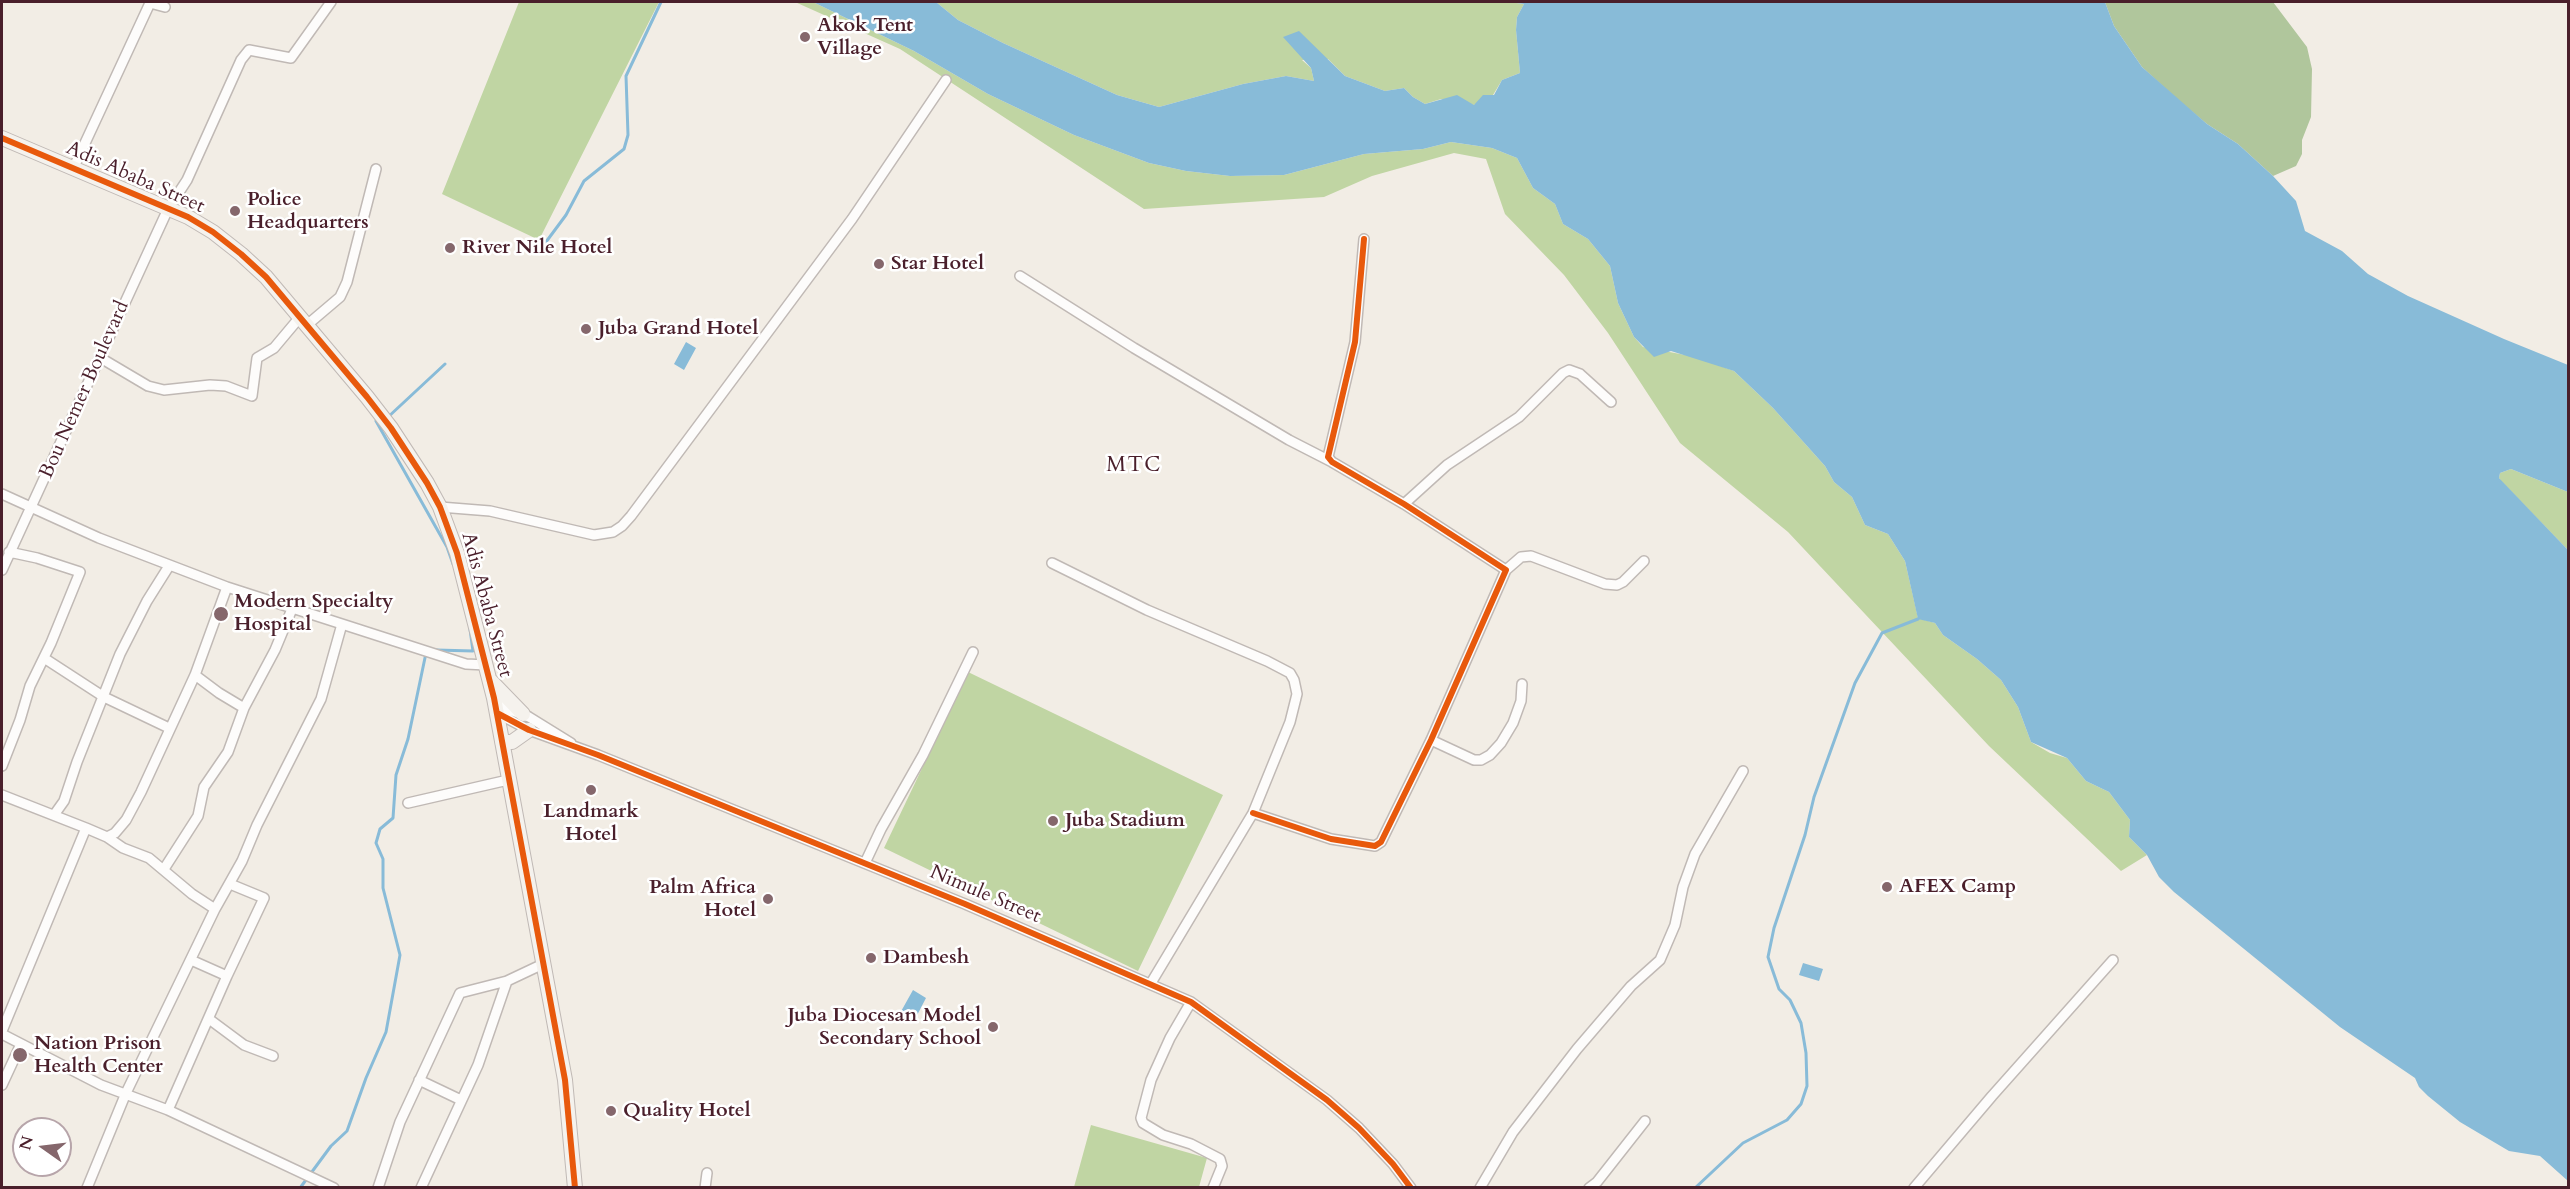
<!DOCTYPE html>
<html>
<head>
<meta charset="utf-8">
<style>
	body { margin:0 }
	#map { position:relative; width:2570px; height:1189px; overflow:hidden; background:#f2ede5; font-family:Cardo,serif }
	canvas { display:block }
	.frame { position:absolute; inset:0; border:3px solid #4a1f2b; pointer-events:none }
	.north { position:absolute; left:12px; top:1117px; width:60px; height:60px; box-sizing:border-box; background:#fff; border:2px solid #b7a5aa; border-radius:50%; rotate:284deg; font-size:16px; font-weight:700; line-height:24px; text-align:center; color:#4a1f2b }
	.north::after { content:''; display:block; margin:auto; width:21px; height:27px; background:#85676c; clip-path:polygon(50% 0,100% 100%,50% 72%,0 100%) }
</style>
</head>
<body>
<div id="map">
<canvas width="2570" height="1189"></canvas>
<div class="frame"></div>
<div class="north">N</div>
</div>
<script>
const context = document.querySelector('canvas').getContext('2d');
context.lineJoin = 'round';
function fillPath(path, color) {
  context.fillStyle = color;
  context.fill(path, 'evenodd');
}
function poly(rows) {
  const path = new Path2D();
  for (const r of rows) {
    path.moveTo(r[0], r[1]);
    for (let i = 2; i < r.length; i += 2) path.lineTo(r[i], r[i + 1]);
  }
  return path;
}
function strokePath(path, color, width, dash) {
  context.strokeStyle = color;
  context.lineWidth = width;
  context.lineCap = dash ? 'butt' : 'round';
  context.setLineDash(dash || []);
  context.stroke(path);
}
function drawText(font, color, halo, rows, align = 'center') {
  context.font = font + ' Cardo,serif';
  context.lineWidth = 5;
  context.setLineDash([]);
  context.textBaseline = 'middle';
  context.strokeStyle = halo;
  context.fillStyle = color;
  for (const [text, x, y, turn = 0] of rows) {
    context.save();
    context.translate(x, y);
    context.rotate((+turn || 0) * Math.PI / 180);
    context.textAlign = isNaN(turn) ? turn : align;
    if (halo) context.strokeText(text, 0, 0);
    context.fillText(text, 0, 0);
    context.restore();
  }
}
const green = poly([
	[519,2,659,2,539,240,442,194],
	[795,2,813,2,914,51,988,94,1074,135,1149,163,1186,171,1230,176,1284,175,1364,154,1423,149,1451,142,1492,148,1517,158,1533,188,1555,204,1563,224,1588,239,1610,266,1618,303,1634,337,1643,347,1696,357,1734,371,1773,408,1825,466,1834,482,1852,497,1865,525,1888,534,1905,561,1918,618,1935,623,1943,635,1977,659,2001,680,2018,707,2031,742,2050,753,2067,758,2086,781,2109,792,2130,820,2129,837,2147,855,2121,871,1989,746,1788,532,1680,443,1608,333,1564,275,1505,214,1486,159,1454,153,1372,176,1324,197,1144,209,900,49],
	[936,2,1509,2,1524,4,1517,17,1516,30,1520,73,1502,80,1493,95,1474,105,1441,99,1425,104,1413,97,1404,88,1385,91,1345,76,1328,59,1302,60,1311,68,1314,81,1286,76,1243,84,1159,107,1117,95,1003,43,958,20],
	[2511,469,2568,492,2568,550,2501,481,2499,478,2500,473],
	[968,672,1223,795,1138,971,884,848],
	[1091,1125,1207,1158,1199,1187,1074,1187]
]);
const forest = poly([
	[2105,2,2273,2,2307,47,2312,69,2311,117,2302,140,2302,154,2296,166,2273,176,2238,144,2207,124,2177,99,2142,67,2114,26]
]);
const water = poly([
	[813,2,936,2,958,20,1003,43,1117,95,1159,107,1243,84,1286,76,1314,81,1311,68,1283,37,1299,31,1345,76,1385,91,1404,88,1413,97,1425,104,1457,95,1474,105,1483,95,1494,95,1502,80,1520,73,1516,30,1517,17,1524,4,1509,2,2105,2,2114,26,2142,67,2207,124,2238,144,2273,176,2296,201,2305,231,2342,251,2368,274,2408,296,2504,339,2568,365,2568,492,2511,469,2500,473,2499,478,2568,550,2568,1181,2540,1156,2509,1151,2460,1122,2428,1096,2419,1087,2415,1078,2340,1027,2174,892,2159,877,2147,855,2129,837,2130,820,2109,792,2086,781,2067,758,2031,742,2018,707,2001,680,1977,659,1943,635,1935,623,1918,619,1905,561,1888,534,1865,525,1852,497,1834,482,1825,466,1773,408,1734,371,1671,351,1654,357,1634,337,1618,303,1610,266,1588,239,1563,224,1555,204,1533,188,1517,158,1492,148,1451,142,1423,149,1364,154,1284,175,1230,176,1186,171,1149,163,1074,135,988,94,914,51],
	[686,342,696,348,684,370,674,364],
	[1803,963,1823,969,1819,981,1799,975],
	[913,990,926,998,913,1023,899,1015]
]);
const stream = poly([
	[543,246,566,215,584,181,624,149,628,135,626,76,661,2],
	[387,418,445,364],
	[376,421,447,547,453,564],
	[436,650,473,651,470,629],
	[300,1188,331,1146,347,1131,366,1078,386,1032,400,955,383,888,383,859,376,843,380,829,393,818,396,775,408,739,426,653],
	[1695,1188,1743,1143,1787,1120,1801,1104,1807,1086,1806,1053,1801,1023,1790,1000,1779,989,1768,957,1774,928,1805,835,1814,797,1855,683,1882,633,1918,619]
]);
const street = poly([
	[73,169,150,3,165,7],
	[1020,276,1134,348,1289,440,1332,462],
	[307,325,340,297,347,282,376,169],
	[99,357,148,386,164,390,210,385,226,386,252,396,257,358,274,348,300,317],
	[2,494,99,538,227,587,466,664,486,665],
	[1404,504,1447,465,1519,417,1563,373,1569,370,1580,374,1611,402],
	[440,507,490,511,594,535,613,532,622,526,631,516,852,219,946,80],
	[1052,563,1147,610,1267,661,1290,673,1294,680,1297,694,1290,722,1253,813,1151,983],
	[2,570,168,209,187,180,241,60,249,50,291,58,331,2],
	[1506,570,1521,557,1531,556,1605,584,1617,585,1623,582,1644,561],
	[44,658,104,697,169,728],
	[195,675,219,693,244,708],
	[494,698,507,709,529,717,571,743],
	[497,713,529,730,598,755,965,904,1191,1002,1327,1100,1359,1128,1393,1164,1411,1188],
	[1431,740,1474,760,1481,760,1490,755,1501,743,1513,723,1521,701,1522,684],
	[2,766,20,720,30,686,51,643,80,572,37,558,9,552],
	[2,795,86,828,107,837,123,848,149,858,192,894,215,909,126,1093,87,1188],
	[408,803,508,780],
	[1253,813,1331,839,1375,846,1381,842,1431,740,1506,570,1404,504,1332,462,1328,457,1355,342,1364,239],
	[54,815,64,801,77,762,120,654,147,601,169,566],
	[107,837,115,833,126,820,141,792,195,675,227,587],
	[865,863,881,829,923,755,973,652],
	[164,869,198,816,204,787,228,752,244,708,275,650,292,609],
	[215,909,242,861,257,825,321,699,342,624],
	[191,960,227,976],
	[1191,1002,1170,1038,1151,1080,1141,1118,1143,1123,1163,1135,1191,1144,1220,1159,1222,1166,1213,1188],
	[209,1019,244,1045,273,1056],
	[2,1031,86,828],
	[2,1034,101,1085,168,1110,334,1188],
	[419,1080,461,1100],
	[2,1085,21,1044],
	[168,1110,227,976,264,898,230,884],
	[378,1188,400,1122,460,993,507,981,543,964],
	[421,1188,478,1065,507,981],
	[705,1188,707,1173],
	[1480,1188,1513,1132,1577,1049,1631,986,1660,960,1675,925,1683,887,1695,854,1743,771],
	[1589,1188,1597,1182,1645,1121],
	[1914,1188,1992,1096,2113,960]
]);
const secondary = poly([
	[2,138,188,217,213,232,241,254,266,277,367,397,391,428,427,483,440,507,457,553,494,698,565,1080,575,1188],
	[491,681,523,714],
	[502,742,512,742,529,730]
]);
const cycleway = poly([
	[2,138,188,217,213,232,241,254,266,277,367,397,391,428,427,483,440,507,457,553,494,698,565,1080,575,1188],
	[497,713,529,730,598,755,965,904,1191,1002,1327,1100,1359,1128,1393,1164,1411,1188],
	[1253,813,1331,839,1375,846,1381,842,1431,740,1506,570,1404,504,1332,462,1328,457,1355,342,1364,239]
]);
const markers = [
	[805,37,6,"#85676c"],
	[235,211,6,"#85676c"],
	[450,248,6,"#85676c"],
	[879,264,6,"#85676c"],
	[586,329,6,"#85676c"],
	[221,614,8,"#85676c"],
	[591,790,6,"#85676c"],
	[1053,821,6,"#85676c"],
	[1887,887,6,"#85676c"],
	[768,899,6,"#85676c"],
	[871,958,6,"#85676c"],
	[993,1027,6,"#85676c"],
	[20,1055,8,"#85676c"],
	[611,1111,6,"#85676c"]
];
const poiNames = [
	["Akok Tent",817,26],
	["Village",817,49],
	["Police",247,200],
	["Headquarters",247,223],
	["River Nile Hotel",462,248],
	["Star Hotel",891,264],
	["Juba Grand Hotel",598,329],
	["Modern Specialty",234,602],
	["Hospital",234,625],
	["Landmark",591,812,"center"],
	["Hotel",591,835,"center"],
	["Juba Stadium",1065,821],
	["AFEX Camp",1899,887],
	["Palm Africa",756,888,"right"],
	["Hotel",756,911,"right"],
	["Dambesh",883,958],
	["Juba Diocesan Model",981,1016,"right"],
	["Secondary School",981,1039,"right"],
	["Nation Prison",34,1044],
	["Health Center",34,1067],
	["Quality Hotel",623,1111]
];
const streetNames = [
	["Adis Ababa Street",135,178,24],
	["Bou Nemer Boulevard",85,390,-66],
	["Adis Ababa Street",486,605,75],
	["Nimule Street",985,895,23]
];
const neighbourhoodNames = [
	["MTC",1134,466]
];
fillPath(green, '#c0d5a3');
fillPath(forest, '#b0c69c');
fillPath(water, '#88bbd8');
strokePath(stream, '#88bbd8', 3);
strokePath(street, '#c0b9b5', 12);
strokePath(secondary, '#c0b9b5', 16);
strokePath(street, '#fdfcfb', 9);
strokePath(secondary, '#f5f2ed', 14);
strokePath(cycleway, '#e8590c', 6);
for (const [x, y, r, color] of markers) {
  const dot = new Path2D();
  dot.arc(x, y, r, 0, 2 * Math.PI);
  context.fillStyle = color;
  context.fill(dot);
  strokePath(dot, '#fff', 2);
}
drawText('bold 20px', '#4a1f2b', '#fff', poiNames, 'left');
drawText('20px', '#4a1f2b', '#fff', streetNames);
context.letterSpacing = '1.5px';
drawText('21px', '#4a1f2b', '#fff', neighbourhoodNames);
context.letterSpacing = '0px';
</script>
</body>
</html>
